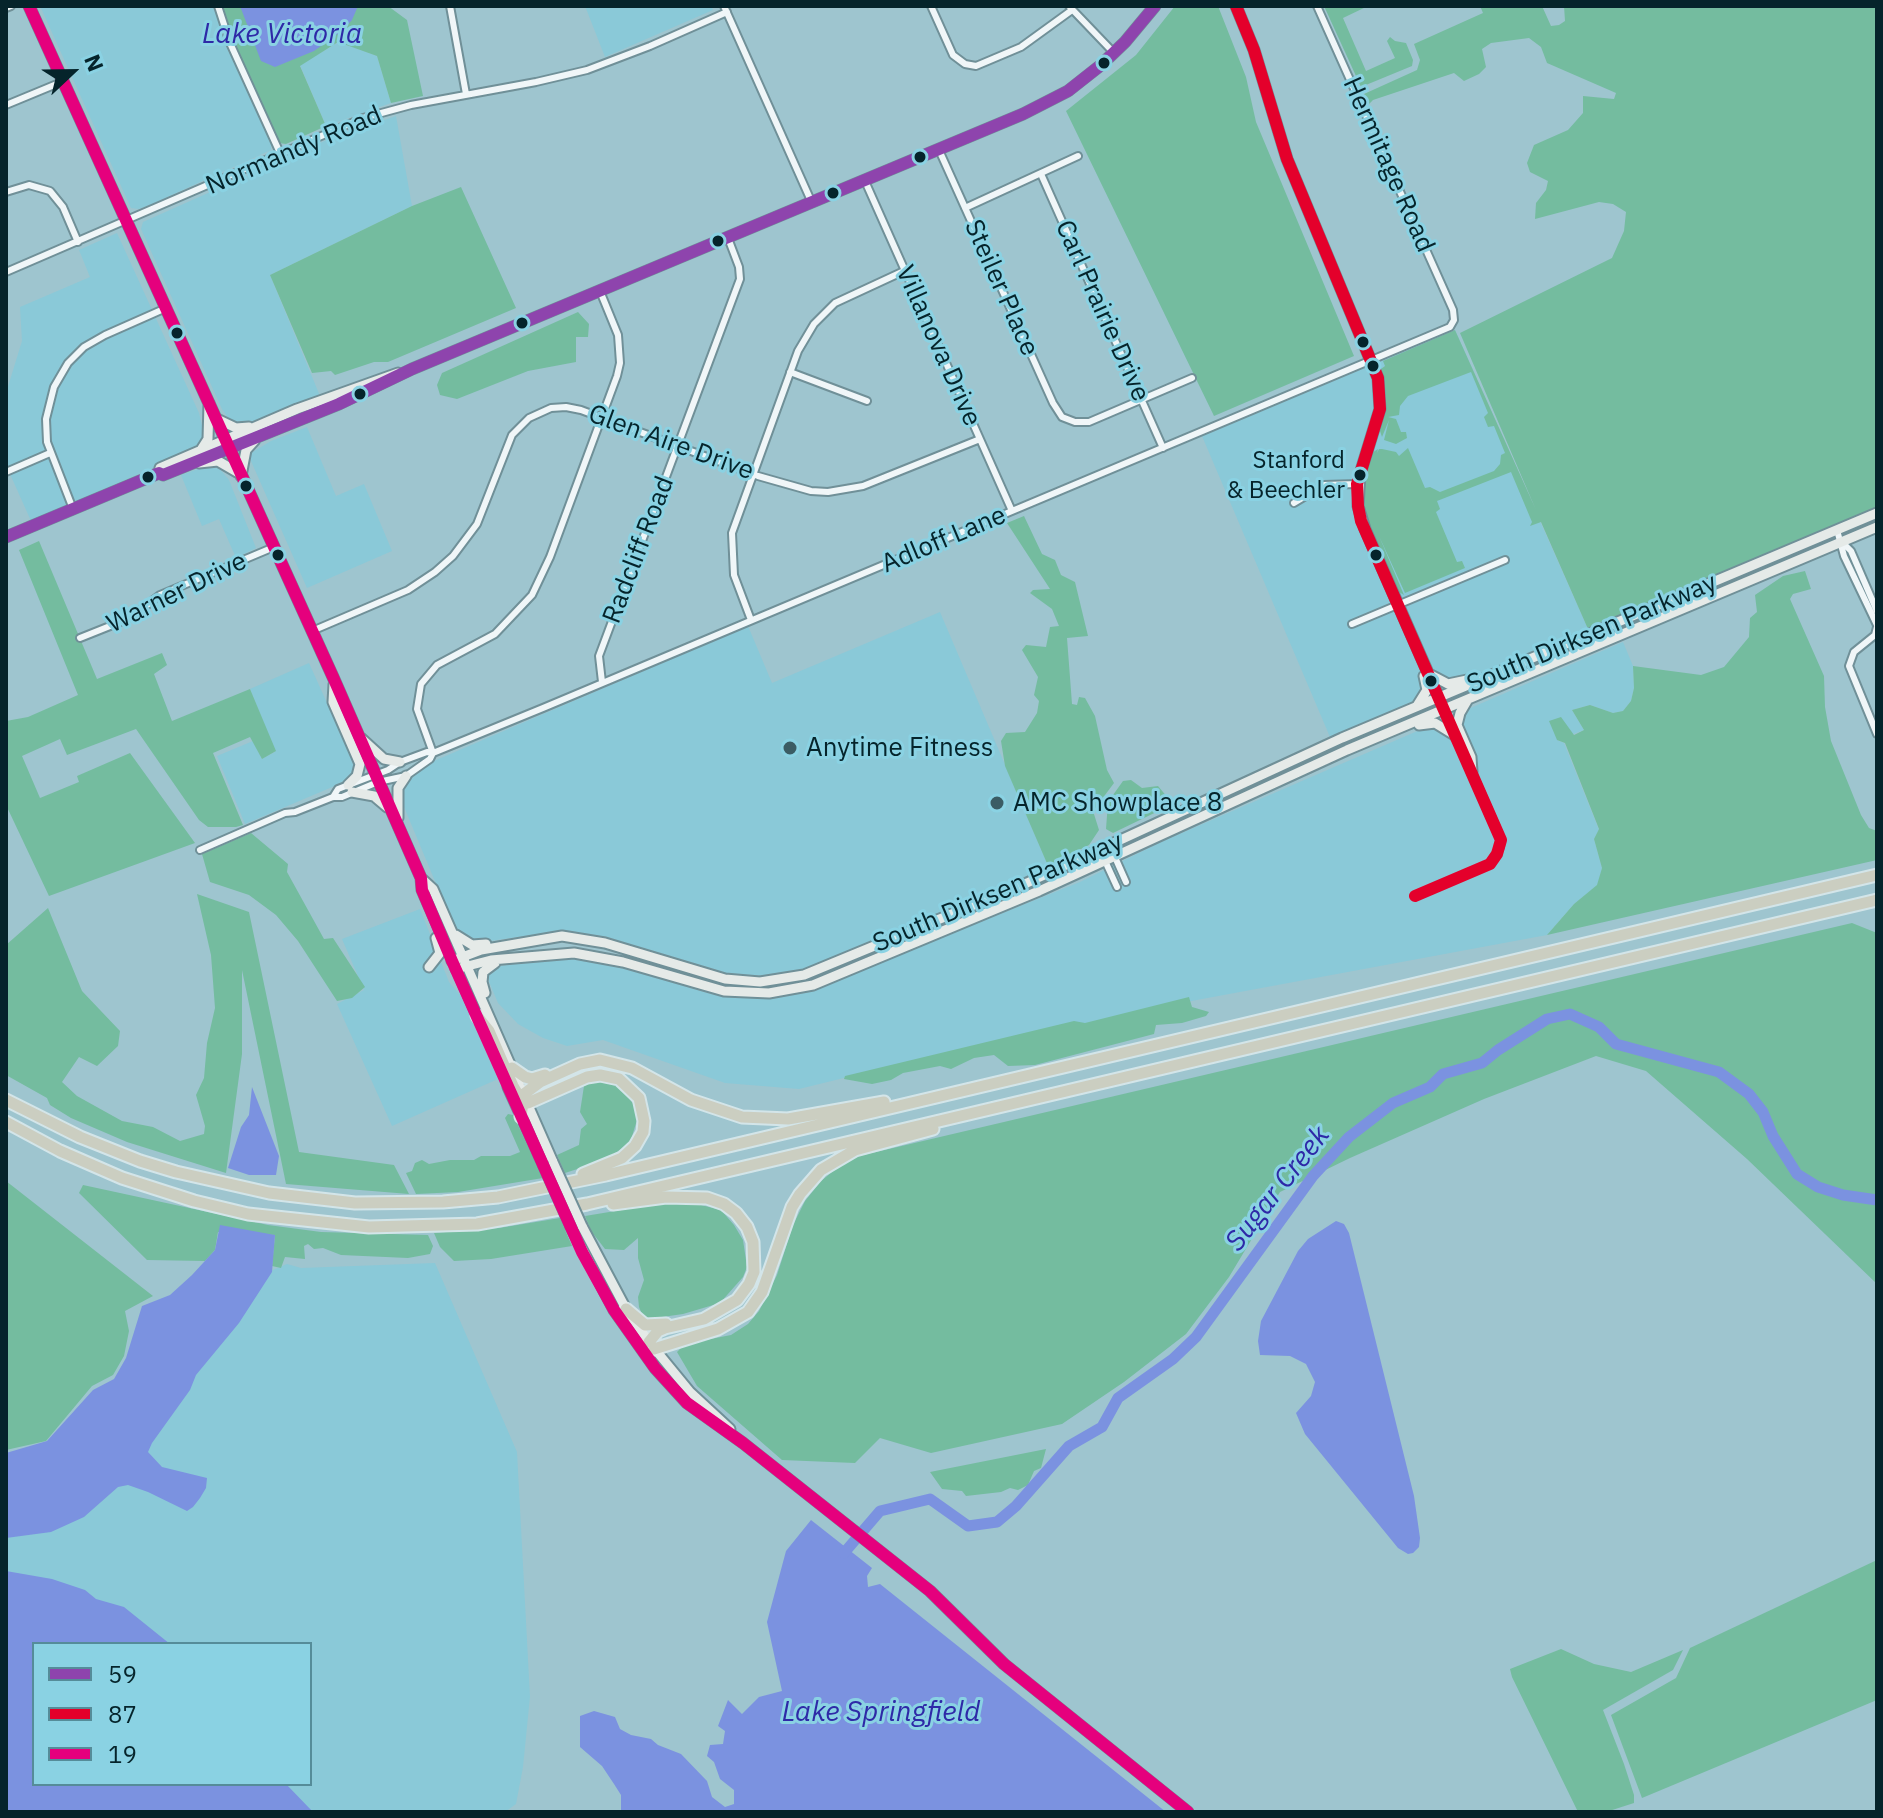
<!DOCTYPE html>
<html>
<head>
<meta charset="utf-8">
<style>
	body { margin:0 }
	#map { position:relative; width:1883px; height:1818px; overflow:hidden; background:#9ec5cf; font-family:"IBM Plex Sans",sans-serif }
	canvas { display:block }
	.frame { position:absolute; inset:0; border:8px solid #05242b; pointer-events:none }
	.legend { position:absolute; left:32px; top:1642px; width:280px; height:144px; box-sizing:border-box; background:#8ad2e3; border:2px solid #558c99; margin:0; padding:10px 14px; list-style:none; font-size:24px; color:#05242b }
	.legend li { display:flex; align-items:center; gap:16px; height:40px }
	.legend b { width:40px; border:2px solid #558c99 }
	.north { position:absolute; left:32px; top:32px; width:80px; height:80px; -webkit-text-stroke:6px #8ad2e3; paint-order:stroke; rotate:68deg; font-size:22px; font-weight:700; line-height:32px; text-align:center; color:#05242b }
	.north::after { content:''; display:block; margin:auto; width:28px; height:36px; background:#05242b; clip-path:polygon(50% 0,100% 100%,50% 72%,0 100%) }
</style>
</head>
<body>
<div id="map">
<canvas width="1883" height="1818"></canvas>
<div class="frame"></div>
<ul class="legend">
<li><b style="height:10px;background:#8e44ad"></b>59</li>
<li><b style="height:10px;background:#e4002b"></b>87</li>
<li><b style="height:10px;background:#e5007d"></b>19</li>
</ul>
<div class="north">N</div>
</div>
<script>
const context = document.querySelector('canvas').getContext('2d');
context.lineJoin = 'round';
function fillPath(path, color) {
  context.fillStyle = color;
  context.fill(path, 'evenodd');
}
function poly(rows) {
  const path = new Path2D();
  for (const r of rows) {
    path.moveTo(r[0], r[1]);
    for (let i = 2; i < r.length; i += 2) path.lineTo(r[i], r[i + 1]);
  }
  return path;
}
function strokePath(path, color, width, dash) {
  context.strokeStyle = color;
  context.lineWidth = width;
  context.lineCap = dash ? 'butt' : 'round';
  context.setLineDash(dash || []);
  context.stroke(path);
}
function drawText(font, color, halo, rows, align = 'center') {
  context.font = font + ' "IBM Plex Sans",sans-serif';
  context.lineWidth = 6;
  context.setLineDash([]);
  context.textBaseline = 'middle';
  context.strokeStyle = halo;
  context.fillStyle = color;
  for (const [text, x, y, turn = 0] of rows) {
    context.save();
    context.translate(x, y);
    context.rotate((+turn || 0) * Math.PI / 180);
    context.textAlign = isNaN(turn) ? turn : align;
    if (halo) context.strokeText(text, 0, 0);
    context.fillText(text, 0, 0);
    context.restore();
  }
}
const built = poly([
	[40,6,214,6,227,47,271,144,271,150,152,204,139,209,131,208],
	[585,6,711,6,713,10,605,57],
	[339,42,377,56,391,103,326,126,300,65],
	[396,116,412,206,270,275,320,396,252,424,245,426,231,422,222,409,141,229,143,222,329,139],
	[117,233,199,413,204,434,199,444,183,455,31,521,6,465,6,393,22,341,20,307,90,277,79,250],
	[1455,330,1588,629,1330,737,1202,436],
	[307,427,336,496,364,484,392,551,307,588,251,461,251,453,271,441],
	[207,466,219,468,229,480,256,548,236,558,219,519,202,526,181,475],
	[940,612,1049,868,806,970,765,977,732,975,590,935,540,934,475,943,460,935,454,927,402,802,404,784,434,761,748,626,772,683],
	[1623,642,1633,666,1634,688,1631,701,1623,711,1613,713,1590,705,1572,710,1584,730,1557,740,1564,743,1599,830,1594,839,1602,868,1598,885,1574,904,1547,935,1186,1002,921,1059,799,1089,725,1083,603,1040,567,1046,543,1038,518,1024,498,1003,487,977,495,967,536,960,572,958,621,966,711,994,727,997,773,998,809,991,1080,882,1161,842],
	[309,663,355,765,354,771,351,777,337,785,245,824,217,756,253,741,262,759,275,752,250,689],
	[420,909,449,982,461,996,498,1079,392,1126,337,1004,364,990,342,939],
	[435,1263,517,1452,530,1697,523,1767,516,1804,505,1812,305,1812,278,1784,310,1784,310,1644,154,1644,6,1590,6,1528,261,1275,287,1264,301,1268]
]);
const green = poly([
	[222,6,388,6,407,20,423,96,391,103,377,56,338,42,300,66,326,126,286,144,279,143,235,43],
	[1175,6,1218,6,1246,77,1256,122,1354,356,1214,416,1066,111,1136,55],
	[1324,6,1368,6,1343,18,1366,71,1395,58,1387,41,1390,37,1395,41,1406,43,1413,60,1412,66,1361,87],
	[1480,6,1542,6,1551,26,1559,25,1565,21,1564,6,1877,6,1877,507,1588,629,1541,522,1530,526,1532,522,1511,472,1437,501,1440,509,1436,512,1457,562,1462,561,1465,568,1405,593,1379,536,1404,595,1399,592,1368,524,1363,506,1364,476,1372,453,1378,449,1377,453,1379,449,1382,449,1396,452,1399,456,1408,448,1425,488,1430,487,1440,492,1494,471,1500,464,1501,455,1505,453,1494,426,1488,427,1484,417,1488,413,1471,372,1408,396,1400,406,1399,415,1388,417,1396,419,1401,432,1406,432,1407,438,1396,444,1384,440,1389,420,1382,437,1380,431,1386,400,1381,369,1385,366,1383,361,1455,330,1536,510,1460,333,1612,258,1624,231,1626,212,1613,204,1599,202,1535,219,1536,203,1546,190,1548,181,1530,172,1527,163,1534,145,1568,130,1583,113,1583,96,1614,99,1616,93,1547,63,1541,47,1529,38,1491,43,1482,49,1486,67,1479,74,1464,81,1454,73,1373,100,1366,107,1368,115,1362,103,1363,96,1366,99,1364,94,1417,70,1420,60,1414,44,1483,13],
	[461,187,516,308,388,362,374,362,335,375,331,371,312,373,270,275,412,206],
	[578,312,589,324,588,337,576,337,576,362,528,371,457,399,440,395,437,385,442,373],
	[1024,516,1042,554,1055,560,1061,575,1075,582,1088,636,1067,638,1072,704,1077,705,1079,697,1085,698,1095,716,1107,770,1114,783,1093,811,1099,830,1089,845,1063,858,1059,864,1049,868,1005,766,1001,741,1006,733,1025,732,1037,713,1039,701,1034,695,1038,677,1022,650,1026,645,1046,647,1050,627,1059,626,1052,609,1030,593,1033,590,1050,589,1007,523],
	[39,541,97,679,162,653,167,665,154,674,172,721,250,689,276,751,262,759,250,737,213,753,243,825,236,827,208,827,199,820,136,729,67,755,60,739,22,756,40,798,79,782,77,776,130,753,195,843,49,896,6,805,6,721,28,717,78,695,19,550],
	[1805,571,1811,589,1793,594,1790,599,1824,676,1825,707,1831,741,1861,815,1869,828,1877,831,1877,860,1547,935,1574,904,1597,885,1602,868,1594,839,1599,829,1565,743,1557,740,1549,721,1561,717,1574,735,1584,730,1572,710,1590,705,1613,713,1623,711,1631,701,1634,688,1633,666,1701,675,1724,667,1749,637,1750,618,1757,612,1755,595,1783,576],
	[1131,780,1142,788,1158,786,1173,804,1113,833,1106,829,1108,802,1123,781],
	[251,833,288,864,287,872,324,939,333,938,365,987,352,998,337,1001,298,941,276,915,249,895,210,882,202,854],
	[197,894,249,912,299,1152,394,1165,409,1194,286,1184,242,970,242,1054,226,1173,127,1142,71,1118,50,1105,47,1098,6,1075,6,945,48,908,82,991,120,1031,118,1046,97,1066,79,1057,62,1082,77,1096,122,1121,153,1127,180,1141,204,1134,205,1126,196,1095,204,1078,207,1043,215,1008,211,955],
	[1852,923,1877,933,1877,1284,1747,1159,1646,1071,1596,1056,1484,1099,1350,1158,1280,1192,1229,1277,1186,1334,1124,1382,1062,1424,931,1453,880,1438,855,1463,782,1460,697,1386,677,1352,685,1344,731,1335,748,1324,759,1311,777,1275,793,1225,805,1201,821,1181,843,1163,859,1156],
	[1189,997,1192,1007,1209,1012,1206,1016,1182,1023,1156,1025,1154,1034,1035,1065,1008,1066,994,1055,974,1058,951,1069,940,1066,903,1073,891,1080,872,1084,844,1079,845,1076,1074,1021,1085,1023],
	[597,1081,621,1087,634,1105,637,1120,630,1143,605,1160,565,1173,557,1155,579,1145,581,1129,587,1124,580,1112,584,1086],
	[508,1114,513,1115,543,1178,458,1192,416,1194,406,1173,412,1171,415,1163,422,1160,429,1164,450,1160,474,1160,481,1156,510,1156,520,1152,505,1118],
	[6,1181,153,1296,125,1311,129,1331,124,1356,113,1375,92,1386,46,1441,6,1450],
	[83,1185,268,1225,321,1232,428,1235,433,1246,430,1254,408,1258,341,1255,323,1248,314,1249,308,1244,304,1246,305,1259,285,1257,281,1268,272,1266,275,1235,218,1232,215,1250,205,1261,147,1260,79,1193],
	[670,1202,697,1204,721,1210,734,1225,743,1240,747,1267,743,1277,720,1303,683,1314,648,1319,642,1314,639,1307,638,1297,644,1280,638,1258,638,1238,624,1250,605,1249,591,1231,585,1216],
	[560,1218,572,1246,491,1259,454,1261,440,1247,434,1233,499,1228],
	[1046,1449,1041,1468,1034,1471,1028,1485,1018,1490,1010,1488,1001,1492,966,1496,962,1491,942,1489,930,1472],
	[1877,1560,1877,1700,1642,1798,1611,1715,1676,1678,1690,1648],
	[1561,1649,1594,1664,1631,1672,1683,1650,1673,1670,1603,1710,1624,1764,1634,1795,1634,1803,1606,1812,1578,1812,1512,1677,1510,1669]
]);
const water = poly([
	[240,6,358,6,352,20,342,31,314,51,275,67,261,61],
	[252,1087,279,1156,276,1175,249,1175,228,1168,241,1127,249,1115],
	[1336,1221,1344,1224,1349,1233,1414,1496,1420,1538,1419,1547,1413,1553,1408,1554,1398,1548,1305,1434,1296,1413,1311,1396,1315,1382,1306,1364,1290,1356,1260,1355,1258,1341,1261,1321,1298,1251,1308,1239],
	[220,1225,275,1235,272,1272,239,1323,196,1375,190,1390,152,1443,148,1452,162,1467,207,1478,206,1488,200,1498,193,1507,187,1511,148,1492,128,1485,118,1487,84,1517,51,1532,6,1538,6,1453,47,1441,93,1390,114,1379,126,1358,142,1306,170,1295,192,1275,215,1250],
	[811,1520,872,1568,867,1576,868,1587,880,1584,1166,1812,621,1812,621,1795,614,1784,602,1766,580,1747,580,1716,594,1711,615,1717,620,1729,631,1735,651,1739,658,1745,681,1754,707,1781,712,1797,725,1807,734,1804,734,1790,720,1779,714,1762,707,1756,710,1745,723,1744,725,1731,718,1726,728,1700,742,1714,759,1697,782,1691,767,1622,786,1551],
	[6,1571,52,1579,85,1590,96,1599,124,1607,170,1644,34,1644,34,1784,286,1784,313,1812,6,1812]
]);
const river = poly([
	[844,1553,880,1511,930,1499,968,1526,997,1522,1016,1506,1069,1446,1102,1427,1118,1398,1173,1359,1196,1337,1313,1176,1349,1137,1393,1103,1430,1087,1443,1074,1482,1063,1498,1050,1547,1019,1570,1014,1599,1027,1616,1044,1719,1072,1749,1094,1763,1112,1773,1136,1797,1174,1818,1187,1843,1195,1877,1200]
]);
const street = poly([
	[218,6,230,43,280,153],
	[450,6,466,94],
	[724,6,812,203],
	[931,6,953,55,965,64,976,66,1021,47,1072,10],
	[1069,6,1114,53],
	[6,8,11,6],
	[6,105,64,81],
	[939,150,1053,403,1062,417,1075,422,1089,422,1192,378],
	[1041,174,1163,448],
	[865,181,1012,511],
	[6,192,29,185,50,191,63,207,78,242],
	[965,208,1078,156],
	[6,272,363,118,411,105,536,82,587,70,650,46,727,12],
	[790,372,867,401],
	[6,472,50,453],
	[1294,503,1324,485,1357,484],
	[73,509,47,442,46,419,54,387,68,363,84,347,105,335,166,308],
	[1837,530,1844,556,1877,625],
	[1842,542,1851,551,1877,611],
	[751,620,734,575,732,533,798,351,814,324,835,303,904,271],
	[1352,624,1505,560],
	[1877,627,1875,635,1854,652,1849,666,1877,734],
	[312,631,408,590,435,572,453,556,477,524,512,435,529,418,551,408,566,407,581,410,758,476,811,491,828,492,863,486,980,439],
	[80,638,130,618,160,595,274,547],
	[602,682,599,656,740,279,739,267,728,238],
	[433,753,417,709,421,684,437,665,495,634,532,595,550,557,617,376,620,363,618,335,600,291],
	[333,797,338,789,388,770,400,762,427,752,433,753,543,708,1450,327,1454,320,1453,310,1317,6],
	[1110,846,1126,882],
	[200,850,285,813,295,812,333,797,342,797,378,782,406,776,430,759,433,753],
	[1100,850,1117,887],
	[1415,896,1490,864,1500,847,1501,840,1495,825,1444,709]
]);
const secondary = poly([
	[29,6,333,677,421,878,422,890,480,1022],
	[1236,6,1254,50,1287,159,1378,378,1380,409,1360,474,1358,506,1365,529,1439,698],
	[215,418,236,428,249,427],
	[201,450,208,439,209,403],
	[199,463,218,461,237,472],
	[159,473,160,468,297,409,398,373],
	[241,476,246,450,255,440],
	[6,537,159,473,163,475,339,404,412,369,1023,114,1068,91,1101,65,1125,42,1155,6],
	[1429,674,1448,684,1467,680],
	[334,684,333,702,360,764,357,776,348,785],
	[1467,701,1460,713,1457,725,1471,757,1472,772],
	[1417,706,1427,690,1424,676],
	[1419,725,1435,723,1456,736],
	[361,738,384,759,400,762],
	[352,792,374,796,387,807],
	[398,818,398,788,406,776],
	[421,878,433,889,553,1162],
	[456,935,472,945,486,944],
	[452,961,481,950,562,936,605,943,725,979,760,982,804,975,1027,883,1342,738,1877,513],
	[429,967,440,953,436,938],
	[456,969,491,960,574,953,623,962,724,991,769,993,813,985,1039,891,1347,750,1877,527],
	[485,993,482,982,483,972,495,963],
	[508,1087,543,1164],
	[582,1226,626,1309,649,1342,690,1392,730,1429],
	[571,1227,614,1310,655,1368,687,1403,743,1443,930,1591,1004,1664,1188,1812]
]);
const highway = poly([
	[477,1016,489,1031,513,1086,522,1101,528,1103,587,1077,600,1075,619,1079,639,1098,644,1121,643,1132,635,1146,622,1158,583,1174],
	[512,1068,525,1077,532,1079,545,1075],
	[6,1100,80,1137,140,1161,176,1172,269,1193,355,1203,443,1202,498,1197,606,1175,1877,875],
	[521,1117,524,1094,540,1082,580,1064,600,1060,632,1068,691,1100,742,1117,788,1119,884,1102],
	[6,1122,60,1151,122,1178,194,1201,248,1214,369,1227,477,1224,587,1204,1877,900],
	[613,1204,666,1197,707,1198,724,1204,736,1213,747,1227,753,1242,754,1272,749,1284,737,1300,704,1319,665,1328,658,1331,649,1342],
	[626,1309,645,1325,666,1324],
	[654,1349,718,1329,748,1312,762,1292,792,1207,800,1194,821,1170,855,1150,933,1129]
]);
const secondaryBridge = poly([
	[553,1162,582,1226],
	[543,1164,571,1227]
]);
const bus1 = poly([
	[6,537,159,473,163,475,339,404,412,369,1023,114,1068,91,1101,65,1125,42,1155,6]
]);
const bus2 = poly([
	[1236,6,1254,50,1287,159,1378,378,1380,409,1357,484,1358,506,1361,521,1501,840,1497,854,1490,864,1415,896]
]);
const bus3 = poly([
	[29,6,333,677,421,878,422,890,452,961,582,1252,614,1310,655,1368,687,1403,743,1443,930,1591,1004,1664,1188,1812]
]);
const markers = [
	[1104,63,7,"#05242b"],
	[920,157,7,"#05242b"],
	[833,193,7,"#05242b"],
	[718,241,7,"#05242b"],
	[522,323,7,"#05242b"],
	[177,333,7,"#05242b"],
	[1363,342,7,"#05242b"],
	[1373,366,7,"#05242b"],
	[360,394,7,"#05242b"],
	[1360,475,7,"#05242b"],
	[148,477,7,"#05242b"],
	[246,486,7,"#05242b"],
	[278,555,7,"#05242b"],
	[1376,555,7,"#05242b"],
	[1431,681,7,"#05242b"],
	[790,748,8,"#3b5c64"],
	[997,803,8,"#3b5c64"]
];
const busNames = [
	["Stanford",1345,461],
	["& Beechler",1345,491]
];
const streetNames = [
	["Normandy Road",294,151,-23],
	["Hermitage Road",1388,165,66],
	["Steiler Place",1001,288,66],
	["Carl Prairie Drive",1102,311,66],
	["Villanova Drive",938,346,66],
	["Glen Aire Drive",671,443,20],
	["Adloff Lane",944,540,-23],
	["Radcliff Road",639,550,-69],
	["Warner Drive",177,593,-26],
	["South Dirksen Parkway",1592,634,-23],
	["South Dirksen Parkway",998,893,-23]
];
const poiNames = [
	["Anytime Fitness",806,748],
	["AMC Showplace 8",1013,803]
];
const waterNames = [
	["Lake Victoria",282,35],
	["Sugar Creek",1278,1189,-52],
	["Lake Springfield",881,1713]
];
fillPath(built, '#8ac9d8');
fillPath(green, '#74bc9f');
fillPath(water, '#7b92e0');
strokePath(river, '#7b92e0', 11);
strokePath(street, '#709098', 10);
strokePath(secondary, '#709098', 13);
strokePath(highway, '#d3e5e9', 15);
strokePath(street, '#f0f6f8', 6);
strokePath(secondary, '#e5eae8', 9);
strokePath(highway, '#cbcec1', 11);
strokePath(secondaryBridge, '#709098', 13, []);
strokePath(secondaryBridge, '#e5eae8', 9);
strokePath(bus1, '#8e44ad', 12);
strokePath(bus2, '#e4002b', 12);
strokePath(bus3, '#e5007d', 12);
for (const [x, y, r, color] of markers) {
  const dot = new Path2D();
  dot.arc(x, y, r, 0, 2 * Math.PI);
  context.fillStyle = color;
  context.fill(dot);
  strokePath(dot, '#8ad2e3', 3);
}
drawText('24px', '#05242b', '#8ad2e3', busNames, 'right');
drawText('26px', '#05242b', '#8ad2e3', streetNames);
drawText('26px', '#05242b', '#8ad2e3', poiNames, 'left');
drawText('italic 28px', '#2e29a7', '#8ad2e3', waterNames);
</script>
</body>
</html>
